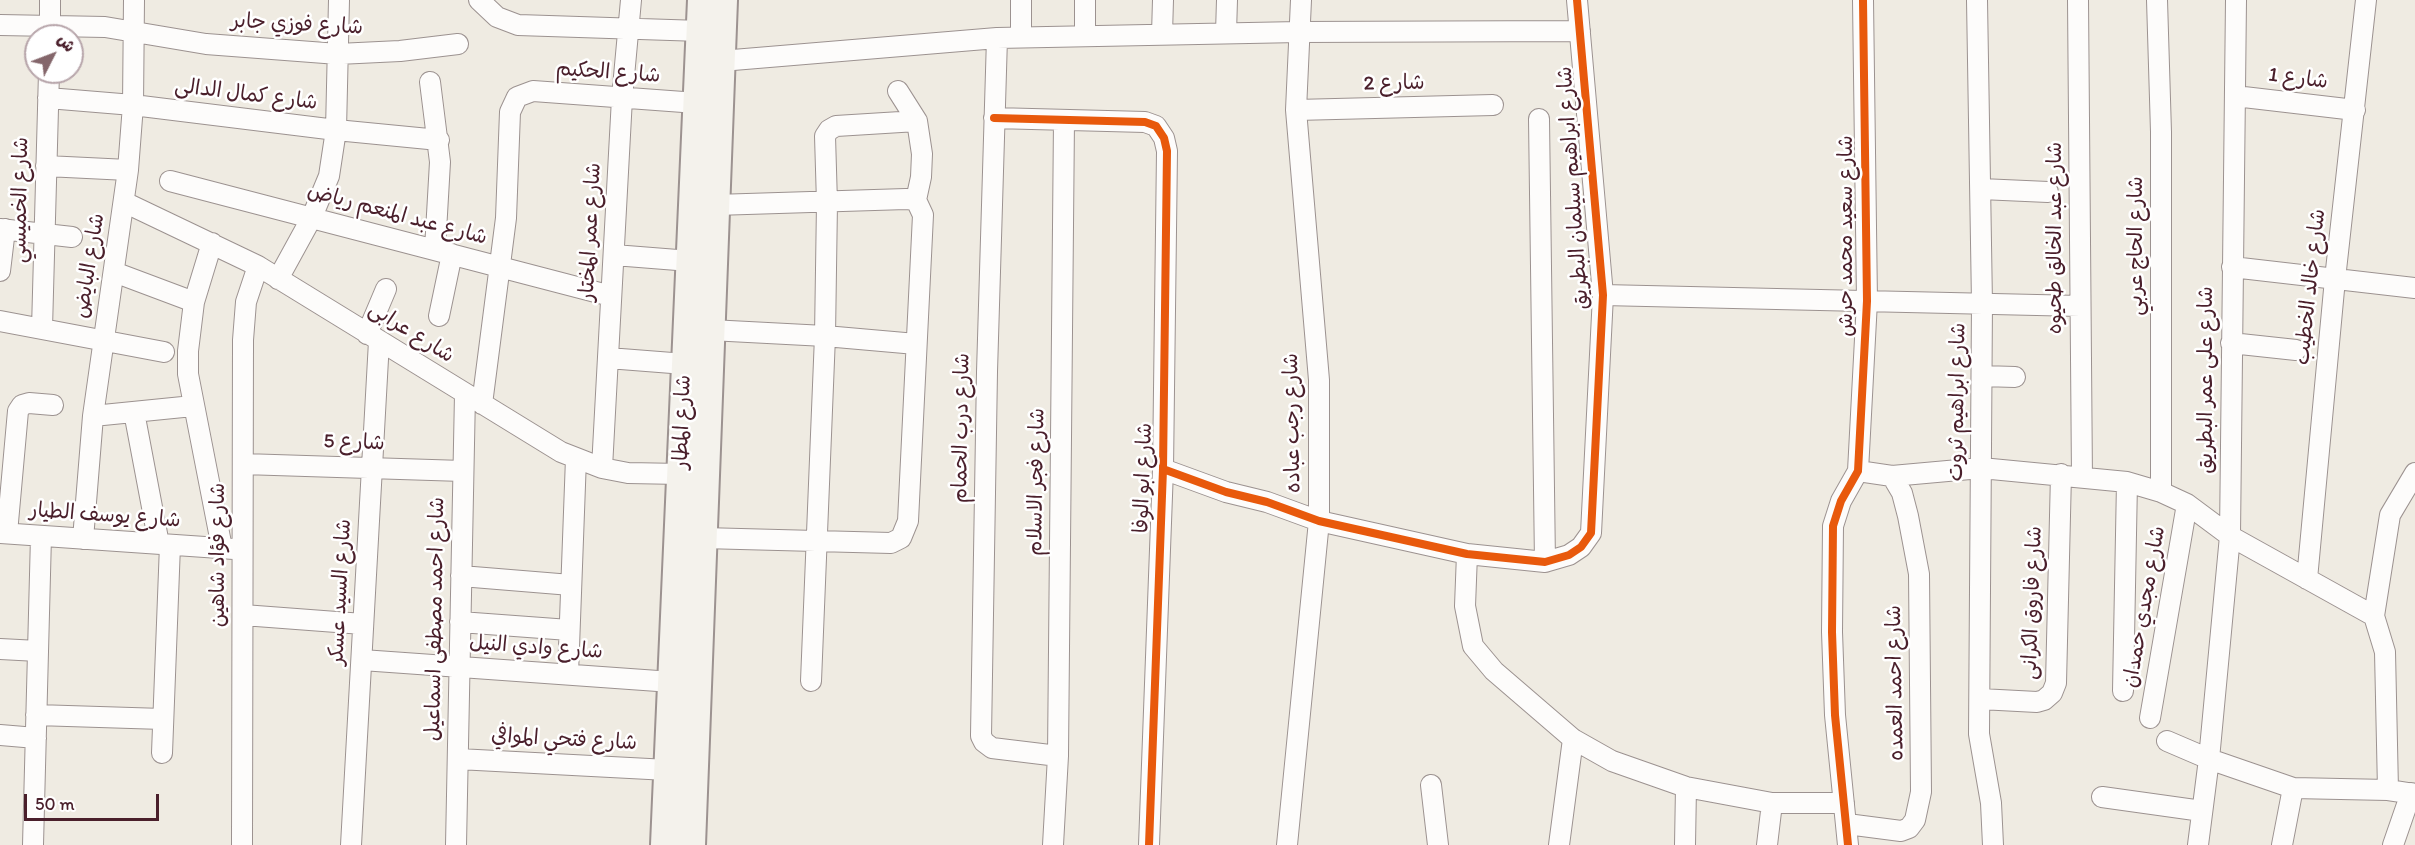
<!DOCTYPE html>
<html>
<head>
<meta charset="utf-8">
<style>
	body { margin:0 }
	#map { position:relative; width:2415px; height:845px; overflow:hidden; background:#efebe2; font-family:Itim,"Playpen Sans Arabic",sans-serif }
	canvas { display:block }
	.north { position:absolute; left:24px; top:24px; width:60px; height:60px; box-sizing:border-box; background:#fff; border:2px solid #b7a5aa; border-radius:50%; rotate:48deg; font-size:16px; font-weight:700; line-height:24px; text-align:center; color:#4a1f2b }
	.north::after { content:''; display:block; margin:auto; width:21px; height:27px; background:#84666b; clip-path:polygon(50% 0,100% 100%,50% 72%,0 100%) }
	.scale { position:absolute; left:24px; top:794px; width:135px; height:27px; box-sizing:border-box; border:3px solid #4a1f2b; border-top:0; padding-left:8px; font-size:18px; line-height:21px; white-space:nowrap; color:#4a1f2b; -webkit-text-stroke:4px #fff; paint-order:stroke }
</style>
</head>
<body>
<div id="map">
<canvas width="2415" height="845"></canvas>
<div class="north">ش</div>
<div class="scale">50 m</div>
</div>
<script>
const context = document.querySelector('canvas').getContext('2d');
context.lineJoin = 'round';
function poly(rows) {
  const path = new Path2D();
  for (const r of rows) {
    path.moveTo(r[0], r[1]);
    for (let i = 2; i < r.length; i += 2) path.lineTo(r[i], r[i + 1]);
  }
  return path;
}
function strokePath(path, color, width, dash) {
  context.strokeStyle = color;
  context.lineWidth = width;
  context.lineCap = dash ? 'butt' : 'round';
  context.setLineDash(dash || []);
  context.stroke(path);
}
function drawText(font, color, halo, rows, align = 'center') {
  context.font = font + ' Itim,"Playpen Sans Arabic",sans-serif';
  context.lineWidth = 5;
  context.setLineDash([]);
  context.textBaseline = 'middle';
  context.strokeStyle = halo;
  context.fillStyle = color;
  for (const [text, x, y, turn = 0] of rows) {
    context.save();
    context.translate(x, y);
    context.rotate((+turn || 0) * Math.PI / 180);
    context.textAlign = isNaN(turn) ? turn : align;
    if (halo) context.strokeText(text, 0, 0);
    context.fillText(text, 0, 0);
    context.restore();
  }
}
const street = poly([
	[479,0,497,17,518,25,701,31],
	[1021,0,1021,37],
	[1977,0,1982,303,1979,734,1991,803,1993,845],
	[2078,0,2082,477],
	[2157,0,2161,132,2161,492],
	[0,25,105,27,206,44,338,54,400,51,458,44],
	[1226,33,1227,0],
	[1162,34,1163,0],
	[1085,35,1085,0],
	[50,36,50,0],
	[997,38,987,372,981,736,984,742,992,748,1058,756],
	[721,61,997,38,1299,32,1580,31],
	[430,82,440,162,435,249],
	[898,91,917,121,922,154,921,177,916,200],
	[2235,96,2355,110],
	[48,98,133,105,336,130,439,140],
	[1296,110,1493,105],
	[994,118,1145,122,1156,126,1164,138,1167,151,1163,469,1149,845],
	[1539,119,1545,562],
	[46,166,128,170],
	[170,181,611,296],
	[1981,189,2048,192],
	[124,202,258,266,561,452,602,468,628,473,681,474],
	[0,229,72,237],
	[212,243,194,302,188,351,188,374,222,548],
	[614,255,690,261],
	[2232,267,2415,288],
	[0,271,5,229],
	[114,272,194,302],
	[278,279,312,217,329,176,336,130,339,0],
	[1603,295,2080,306],
	[439,316,452,254],
	[0,321,164,352],
	[42,329,49,72],
	[710,330,825,336,916,344],
	[367,334,386,289],
	[2231,343,2296,350],
	[608,358,685,364],
	[1982,376,2015,377],
	[482,404,506,218,510,112,517,97,533,91,697,103],
	[134,412,159,544],
	[93,416,193,406],
	[243,464,463,471],
	[602,468,622,98,631,0],
	[1163,469,1226,492,1267,502,1319,521,1467,554,1545,562,1569,555,1581,547,1591,533,1603,295,1577,0],
	[1858,471,1892,476,1981,468,2127,482,2161,492,2187,504,2230,536,2374,616],
	[0,533,234,549],
	[7,533,18,411,22,405,29,403,53,405],
	[703,538,891,543,901,538,908,521,923,215,916,200,906,199,715,205],
	[83,539,93,416,128,170,133,105,134,0],
	[1467,554,1465,606,1473,646,1494,671,1573,739,1612,761,1686,787,1772,803,1844,803],
	[461,576,571,585],
	[2307,579,2335,279,2366,0],
	[243,615,363,624],
	[460,622,569,630],
	[0,649,38,651],
	[362,660,672,682],
	[568,674,576,458],
	[811,681,825,336,827,203,825,136,829,130,836,126,917,121],
	[2123,691,2127,482],
	[1980,699,2037,702,2044,700,2052,693,2056,683,2061,474],
	[36,715,163,719],
	[2150,718,2187,504],
	[0,735,36,738],
	[2167,741,2209,759,2293,788,2388,790,2415,794],
	[162,753,170,545],
	[458,759,668,770],
	[1431,785,1438,845],
	[2388,790,2385,652,2374,616,2390,515,2415,473],
	[2102,797,2202,811],
	[1847,824,1901,831,1909,828,1915,820,1921,792,1919,574,1908,516,1902,493,1892,476],
	[33,845,41,536],
	[242,845,243,340,246,302,258,266],
	[351,845,379,341],
	[456,845,465,394],
	[1053,845,1058,756,1064,120],
	[1287,845,1319,521,1319,380,1296,110,1301,0],
	[1559,845,1573,739],
	[1685,845,1686,787],
	[1767,845,1772,803],
	[1848,845,1835,715,1832,632,1833,526,1841,501,1858,471,1867,301,1863,0],
	[2198,845,2209,759,2230,536,2236,0],
	[2282,845,2293,788],
	[2393,845,2411,793]
]);
const secondary = poly([
	[665,845,702,0],
	[691,845,723,0]
]);
const cycleway = poly([
	[994,118,1145,122,1156,126,1164,138,1167,151,1163,469,1149,845],
	[1163,469,1226,492,1267,502,1319,521,1467,554,1545,562,1569,555,1581,547,1591,533,1603,295,1577,0],
	[1848,845,1835,715,1832,632,1833,526,1841,501,1858,471,1867,301,1863,0]
]);
const streetNames = [
	["شارع فوزي جابر",297,25,3],
	["شارع الحكيم",608,73,4],
	["شارع 1",2298,79,7],
	["شارع 2",1394,84,-1],
	["شارع كمال الدالى",246,95,7],
	["شارع ابراهيم سيلمان البطريق",1574,188,-94],
	["شارع الخميسي",21,200,-89],
	["شارع عبد المنعم رياض",397,215,15],
	["شارع عمر المختار",591,232,-87],
	["شارع سعيد محمد حرش",1847,236,-90],
	["شارع عبد الخالق طحيوه",2056,238,-90],
	["شارع الحاج عربي",2137,246,-90],
	["شارع البايض",90,266,-81],
	["شارع خالد الخطيب",2311,287,-84],
	["شارع عرابى",411,333,32],
	["شارع على عمر البطريق",2207,380,-90],
	["شارع ابراهيم ثروت",1958,402,-89],
	["شارع المطار",683,422,-88],
	["شارع رجب عباده",1293,423,-91],
	["شارع درب الحمام",962,428,-89],
	["شارع 5",354,443,2],
	["شارع ابو الوفا",1144,478,-88],
	["شارع فجر الاسلام",1037,482,-89],
	["شارع يوسف الطيار",105,516,4],
	["شارع فؤاد شاهين",219,555,-90],
	["شارع السيد عسكر",341,592,-87],
	["شارع فاروق الكرانى",2033,603,-88],
	["شارع مجدي حمدان",2145,607,-80],
	["شارع احمد مصطفى اسماعيل",436,619,-89],
	["شارع وادي النيل",536,648,4],
	["شارع احمد العمده",1896,683,-91],
	["شارع فتحي الموافي",564,740,3]
];
strokePath(street, '#9c9290', 22);
strokePath(secondary, '#9c9290', 32);
strokePath(street, '#fdfcfb', 20);
strokePath(secondary, '#f4f2ec', 28);
strokePath(cycleway, '#e8590c', 8);
drawText('21px', '#4a1f2b', '#fff', streetNames);
</script>
</body>
</html>
